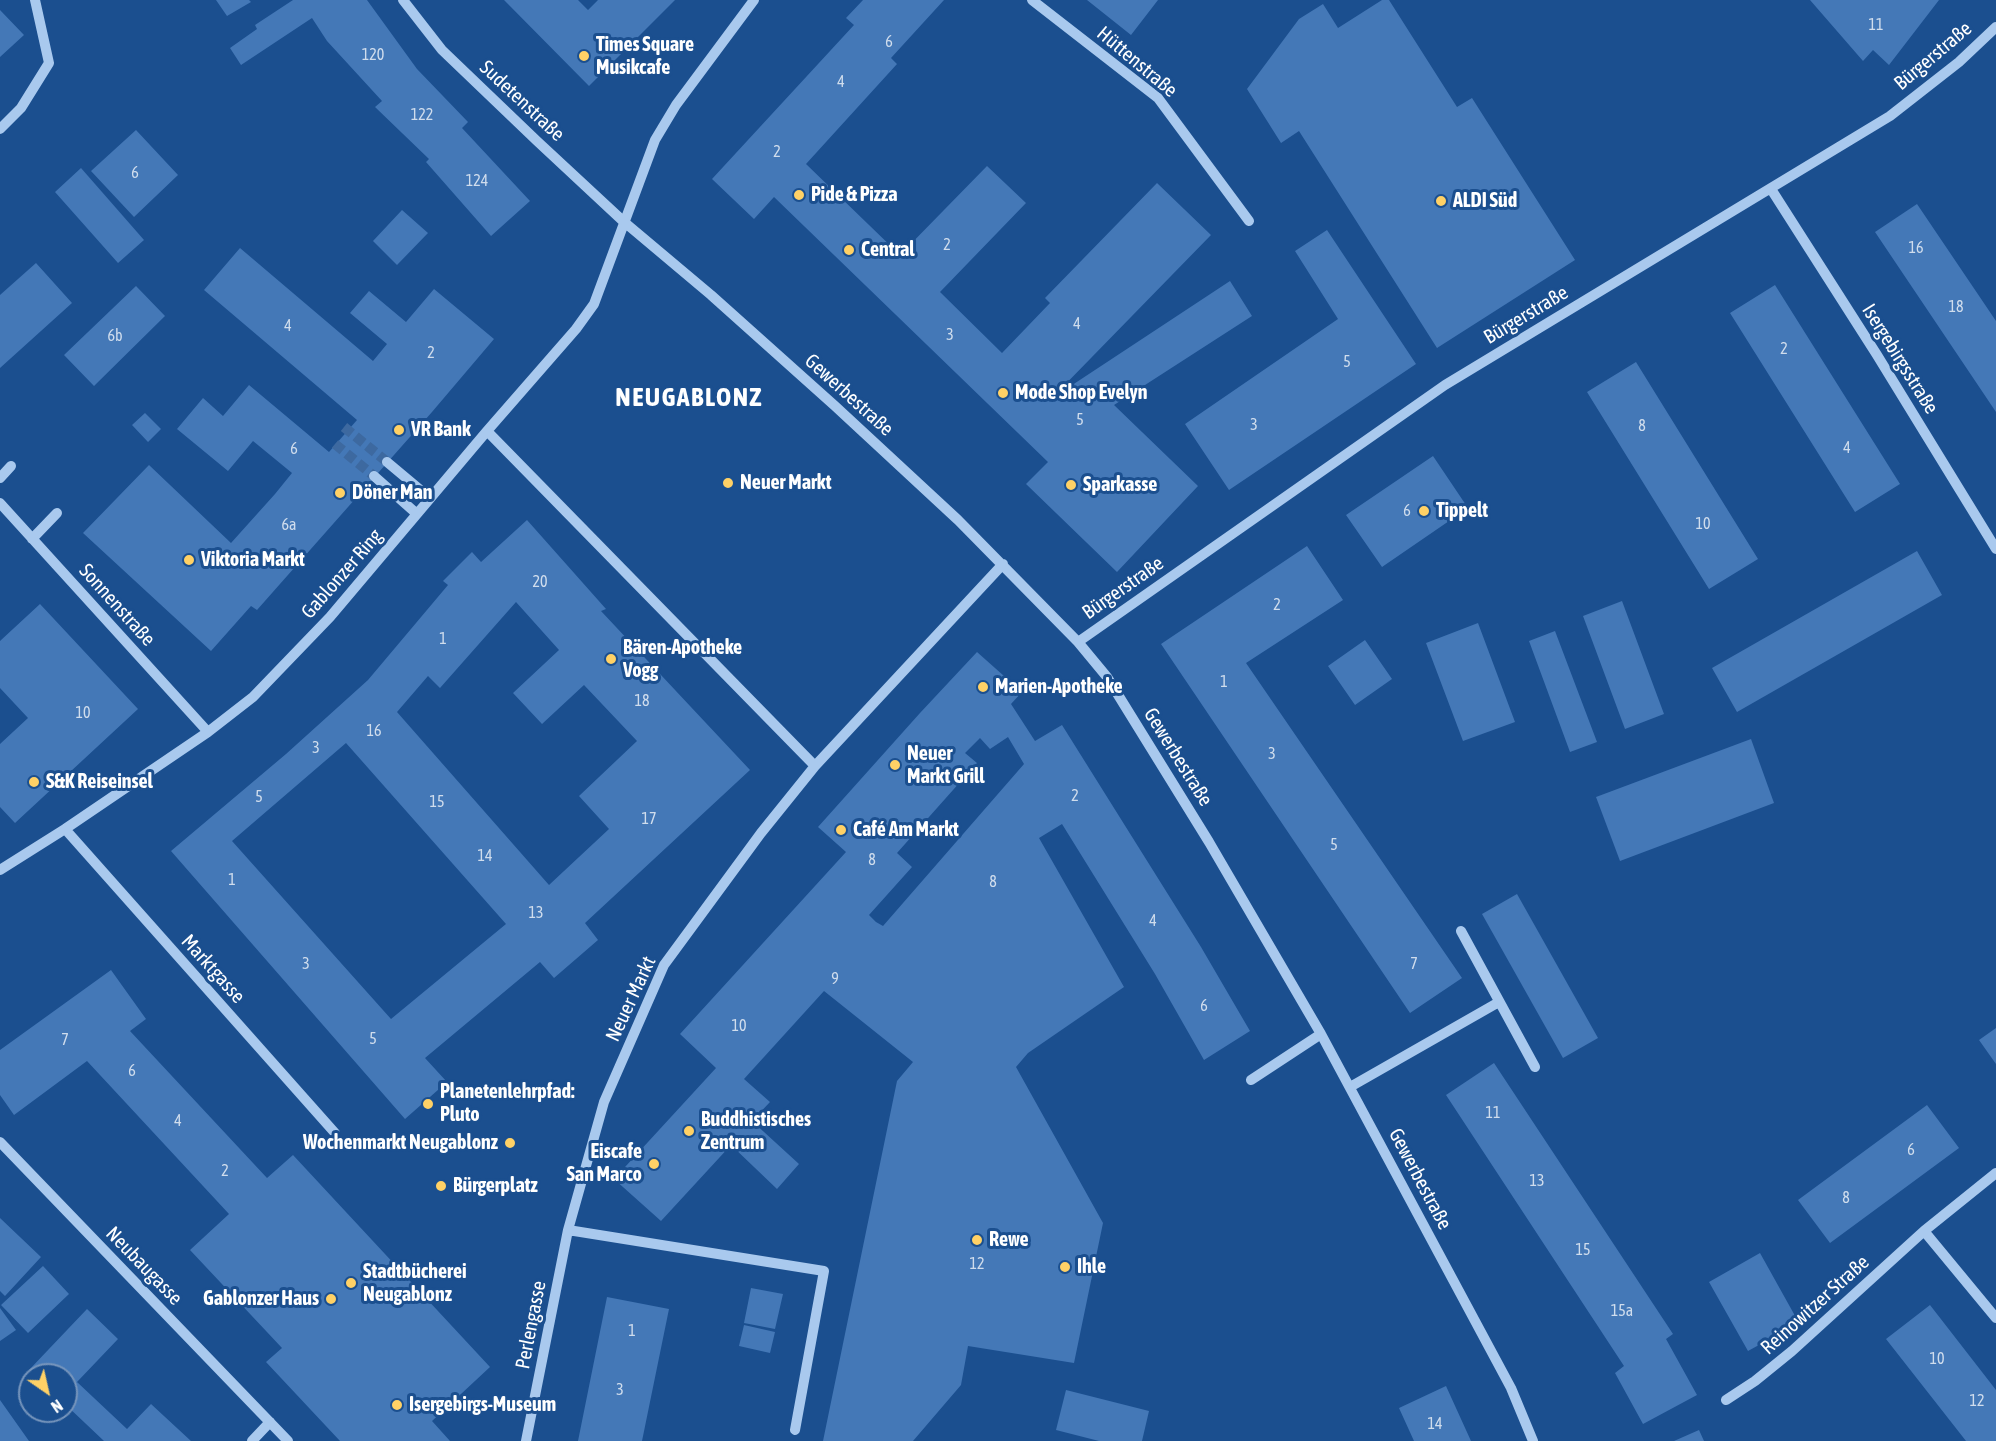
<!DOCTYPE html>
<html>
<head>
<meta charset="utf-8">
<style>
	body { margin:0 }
	#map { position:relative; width:1996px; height:1441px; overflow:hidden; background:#1b4f8f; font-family:"Asap Condensed",sans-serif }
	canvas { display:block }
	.north { position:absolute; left:18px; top:1363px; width:60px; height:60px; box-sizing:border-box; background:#1b4f8f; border:2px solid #7695bc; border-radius:50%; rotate:146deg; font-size:16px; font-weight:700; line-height:24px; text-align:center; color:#fff }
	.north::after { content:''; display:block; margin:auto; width:21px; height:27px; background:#ffd166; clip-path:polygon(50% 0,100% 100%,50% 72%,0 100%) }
</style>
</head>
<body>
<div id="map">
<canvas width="1996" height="1441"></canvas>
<div class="north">N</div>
</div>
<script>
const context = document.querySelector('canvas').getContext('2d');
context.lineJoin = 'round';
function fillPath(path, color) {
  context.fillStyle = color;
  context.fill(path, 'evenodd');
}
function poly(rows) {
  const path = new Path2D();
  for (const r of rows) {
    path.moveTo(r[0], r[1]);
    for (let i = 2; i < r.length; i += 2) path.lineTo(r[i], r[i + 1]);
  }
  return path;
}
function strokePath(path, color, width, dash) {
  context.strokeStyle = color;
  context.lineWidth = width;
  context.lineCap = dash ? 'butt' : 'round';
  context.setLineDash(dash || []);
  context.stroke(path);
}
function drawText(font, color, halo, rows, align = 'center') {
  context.font = font + ' "Asap Condensed",sans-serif';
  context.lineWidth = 6;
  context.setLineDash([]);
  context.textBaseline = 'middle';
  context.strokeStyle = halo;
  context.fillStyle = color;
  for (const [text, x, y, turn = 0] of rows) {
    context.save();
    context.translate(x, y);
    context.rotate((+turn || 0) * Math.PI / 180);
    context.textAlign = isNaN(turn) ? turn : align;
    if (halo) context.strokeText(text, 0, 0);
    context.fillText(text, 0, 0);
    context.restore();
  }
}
const building = poly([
	[216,0,249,0,251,2,227,16],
	[293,0,367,0,417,69,468,122,462,128,530,201,491,236,426,162,429,159,375,107,382,101,327,41,312,18,241,65,230,48,257,29,255,25],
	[504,0,578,0,588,10,598,0,675,0,589,86],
	[863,0,944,0,891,58,897,64,806,164,900,255,987,166,1026,203,940,292,1002,353,1050,303,1045,298,1157,183,1211,235,1051,399,1230,281,1252,316,1114,405,1198,486,1117,572,1026,484,1048,462,774,197,754,219,712,179,854,25,846,18],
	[1087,0,1158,0,1131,35],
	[1382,0,1389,0,1457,107,1472,98,1575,260,1437,348,1299,131,1281,143,1247,89,1299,19,1323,4,1338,28],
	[1810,0,1939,0,1889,65,1873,50,1863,61],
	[0,10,24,35,0,57],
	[136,130,178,175,134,217,91,171],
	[81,168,144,240,118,263,55,192],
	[1917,204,1996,321,1996,412,1875,232],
	[402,210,428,233,397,265,373,241],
	[1327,230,1416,364,1229,490,1185,424,1338,319,1295,251],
	[240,248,373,361,387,344,350,313,369,291,406,322,434,289,494,339,432,412,257,610,251,606,211,651,83,533,149,465,231,543,275,494,292,473,253,441,228,471,177,429,203,398,223,416,249,385,329,452,357,420,204,290],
	[36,263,72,303,0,368,0,295],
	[1775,285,1900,484,1855,512,1730,313],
	[136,286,165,316,94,386,64,355],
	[1636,362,1758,559,1709,589,1587,392],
	[145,413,161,429,148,442,132,425],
	[1433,456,1468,508,1382,567,1346,515],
	[527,520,606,609,601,611,750,770,585,923,598,940,554,978,540,962,425,1058,447,1082,405,1119,171,851,286,754,368,680,448,585,443,581,472,552,481,562],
	[516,602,559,650,513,693,542,724,584,685,637,741,579,796,609,829,549,885,397,712,428,676,440,688],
	[346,743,506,924,391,1019,232,841],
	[1307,546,1343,600,1246,663,1462,978,1410,1013,1161,644],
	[1917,551,1942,595,1737,712,1712,668],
	[1622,601,1664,714,1625,729,1583,616],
	[40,604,138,709,15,823,0,807,0,744,28,718,0,688,0,641],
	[1478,623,1515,722,1463,741,1426,643],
	[1555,631,1597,742,1570,752,1529,641],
	[1365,640,1392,679,1355,705,1328,666],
	[977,652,1022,692,1011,704,1035,741,1062,725,1201,947,1250,1031,1204,1060,1155,974,1062,824,1039,838,1124,987,1028,1053,1016,1067,1103,1223,1074,1363,968,1346,961,1385,913,1441,823,1441,897,1081,913,1062,824,991,744,1079,770,1102,752,1121,799,1164,777,1189,731,1145,661,1221,614,1179,716,1068,680,1034,846,852,818,827,920,713],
	[1008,737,1024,764,883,926,876,922,869,915,912,867,897,853,977,763,965,753,980,738,990,749],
	[1751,739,1774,803,1620,861,1596,797],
	[1517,894,1598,1038,1563,1058,1482,914],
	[111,970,146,1019,130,1031,267,1178,293,1155,490,1367,432,1421,450,1441,340,1441,266,1362,282,1348,190,1250,229,1214,87,1061,14,1115,0,1095,0,1050],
	[1996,1028,1996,1064,1979,1040],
	[1494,1063,1673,1334,1666,1339,1697,1395,1643,1424,1615,1373,1624,1366,1446,1095],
	[1927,1105,1959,1148,1830,1243,1798,1200],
	[0,1218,41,1257,5,1296,0,1291],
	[1760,1253,1799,1323,1748,1351,1709,1282],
	[43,1266,69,1294,28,1333,1,1305],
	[751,1288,783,1294,775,1329,744,1323],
	[607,1297,669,1309,642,1441,578,1441],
	[1930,1305,1996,1390,1996,1441,1966,1441,1886,1339],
	[0,1308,16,1330,0,1341],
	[87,1309,118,1339,77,1382,127,1429,151,1404,191,1441,104,1441,66,1405,66,1375,34,1375,29,1370],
	[744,1325,775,1332,770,1353,739,1346],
	[1446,1386,1471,1441,1414,1441,1399,1408],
	[1066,1390,1149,1411,1142,1441,1099,1441,1056,1430],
	[0,1400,29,1441,0,1441],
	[1699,1430,1704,1441,1674,1441]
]);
const minorTunnel = poly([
	[344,427,387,462],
	[335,444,374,476]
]);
const minor = poly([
	[403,0,442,50,537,141,623,221,711,295,835,406,958,520,1078,642,1107,677,1209,842,1321,1034,1511,1388,1533,1441],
	[1032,0,1158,98,1249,221],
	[0,129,21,108,49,63,35,0],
	[1771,189,1877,355,1996,549],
	[487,431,815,766],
	[387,462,430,498],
	[374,476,417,514],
	[0,478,11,466],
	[0,503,208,732],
	[32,539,57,513],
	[1078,642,1445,385,1890,116,1959,62,1996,27],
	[65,829,335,1133],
	[0,870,65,829,208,732,253,697,330,617,487,431,576,329,594,304,655,140,676,105,754,0],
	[1461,931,1535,1067],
	[1251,1080,1321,1034],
	[1350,1087,1499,1002],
	[0,1142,288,1441],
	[568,1230,824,1271,795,1430],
	[1924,1231,1996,1318],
	[1726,1400,1755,1381,1792,1351,1924,1231,1996,1173],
	[252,1441,270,1422],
	[526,1441,568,1230,604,1102,664,965,761,833,815,766,1003,564]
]);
const markers = [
	[584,56,6,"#ffd166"],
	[799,195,6,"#ffd166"],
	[1441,201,6,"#ffd166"],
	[849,250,6,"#ffd166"],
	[1003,393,6,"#ffd166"],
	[399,430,6,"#ffd166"],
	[728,483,6,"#ffd166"],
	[1071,485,6,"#ffd166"],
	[340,493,6,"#ffd166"],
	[1424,511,6,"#ffd166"],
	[189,560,6,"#ffd166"],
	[611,659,6,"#ffd166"],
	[983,687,6,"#ffd166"],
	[895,765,6,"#ffd166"],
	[34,782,6,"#ffd166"],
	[841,830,6,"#ffd166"],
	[428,1104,6,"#ffd166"],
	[689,1131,6,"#ffd166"],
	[510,1143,6,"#ffd166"],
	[654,1164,6,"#ffd166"],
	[441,1186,6,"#ffd166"],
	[977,1240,6,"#ffd166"],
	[1065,1267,6,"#ffd166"],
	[351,1283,6,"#ffd166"],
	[331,1299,6,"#ffd166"],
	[397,1405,6,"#ffd166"]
];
const numberNames = [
	["11",1876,25],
	["6",889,42],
	["120",373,55],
	["4",841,82],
	["122",422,115],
	["2",777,152],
	["6",135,173],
	["124",477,181],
	["2",947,245],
	["16",1916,248],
	["18",1956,307],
	["4",1077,324],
	["4",288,326],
	["3",950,335],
	["6b",115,336],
	["2",1784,349],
	["2",431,353],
	["5",1347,362],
	["5",1080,420],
	["3",1254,425],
	["8",1642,426],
	["4",1847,448],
	["6",294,449],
	["6",1407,511],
	["10",1703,524],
	["6a",289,525],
	["20",540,582],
	["2",1277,605],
	["1",443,639],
	["1",1224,682],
	["18",642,701],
	["10",83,713],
	["16",374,731],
	["3",316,748],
	["3",1272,754],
	["2",1075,796],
	["5",259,797],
	["15",437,802],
	["17",649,819],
	["5",1334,845],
	["14",485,856],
	["8",872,860],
	["1",232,880],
	["8",993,882],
	["13",536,913],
	["4",1153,921],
	["3",306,964],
	["7",1414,964],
	["9",835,979],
	["6",1204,1006],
	["10",739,1026],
	["5",373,1039],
	["7",65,1040],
	["6",132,1071],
	["11",1493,1113],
	["4",178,1121],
	["6",1911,1150],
	["2",225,1171],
	["13",1537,1181],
	["8",1846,1198],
	["15",1583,1250],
	["12",977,1264],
	["15a",1622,1311],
	["1",632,1331],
	["10",1937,1359],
	["3",620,1390],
	["12",1977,1401],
	["14",1435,1424]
];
const poiNames = [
	["Times Square",596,45],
	["Musikcafe",596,68],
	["Pide & Pizza",811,195],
	["ALDI Süd",1453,201],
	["Central",861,250],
	["Mode Shop Evelyn",1015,393],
	["VR Bank",411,430],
	["Neuer Markt",740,483],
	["Sparkasse",1083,485],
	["Döner Man",352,493],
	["Tippelt",1436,511],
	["Viktoria Markt",201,560],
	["Bären-Apotheke",623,648],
	["Vogg",623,671],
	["Marien-Apotheke",995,687],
	["Neuer",907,754],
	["Markt Grill",907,777],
	["S&K Reiseinsel",46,782],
	["Café Am Markt",853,830],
	["Planetenlehrpfad:",440,1092],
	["Pluto",440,1115],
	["Buddhistisches",701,1120],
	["Zentrum",701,1143],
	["Wochenmarkt Neugablonz",498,1143,"right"],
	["Eiscafe",642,1152,"right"],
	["San Marco",642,1175,"right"],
	["Bürgerplatz",453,1186],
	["Rewe",989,1240],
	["Ihle",1077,1267],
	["Stadtbücherei",363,1272],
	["Neugablonz",363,1295],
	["Gablonzer Haus",319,1299,"right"],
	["Isergebirgs-Museum",409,1405]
];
const streetNames = [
	["Bürgerstraße",1933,56,-40],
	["Hüttenstraße",1137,62,40],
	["Sudetenstraße",522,101,43],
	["Bürgerstraße",1526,315,-31],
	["Isergebirgsstraße",1900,359,58],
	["Gewerbestraße",849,395,42],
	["Gablonzer Ring",342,574,-49],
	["Bürgerstraße",1123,588,-35],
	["Sonnenstraße",117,605,48],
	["Gewerbestraße",1178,757,58],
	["Marktgasse",213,969,48],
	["Neuer Markt",631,999,-65],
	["Gewerbestraße",1420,1179,62],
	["Neubaugasse",144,1266,46],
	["Reinowitzer Straße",1815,1305,-42],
	["Perlengasse",531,1325,-79]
];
const districtNames = [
	["NEUGABLONZ",689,398]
];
fillPath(building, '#4478b7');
strokePath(minorTunnel, '#3d69a0', 10, [10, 5]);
strokePath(minor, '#a9c9ee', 10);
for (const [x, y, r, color] of markers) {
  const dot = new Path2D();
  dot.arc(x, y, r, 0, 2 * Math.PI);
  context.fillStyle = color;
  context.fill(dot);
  strokePath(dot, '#1b4f8f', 2);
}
drawText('16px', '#d0dded', null, numberNames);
drawText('bold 20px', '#fff', '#1b4f8f', poiNames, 'left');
drawText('20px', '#fff', '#1b4f8f', streetNames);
context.letterSpacing = '1.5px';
drawText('bold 26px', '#fff', '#1b4f8f', districtNames);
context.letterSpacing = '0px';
</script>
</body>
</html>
